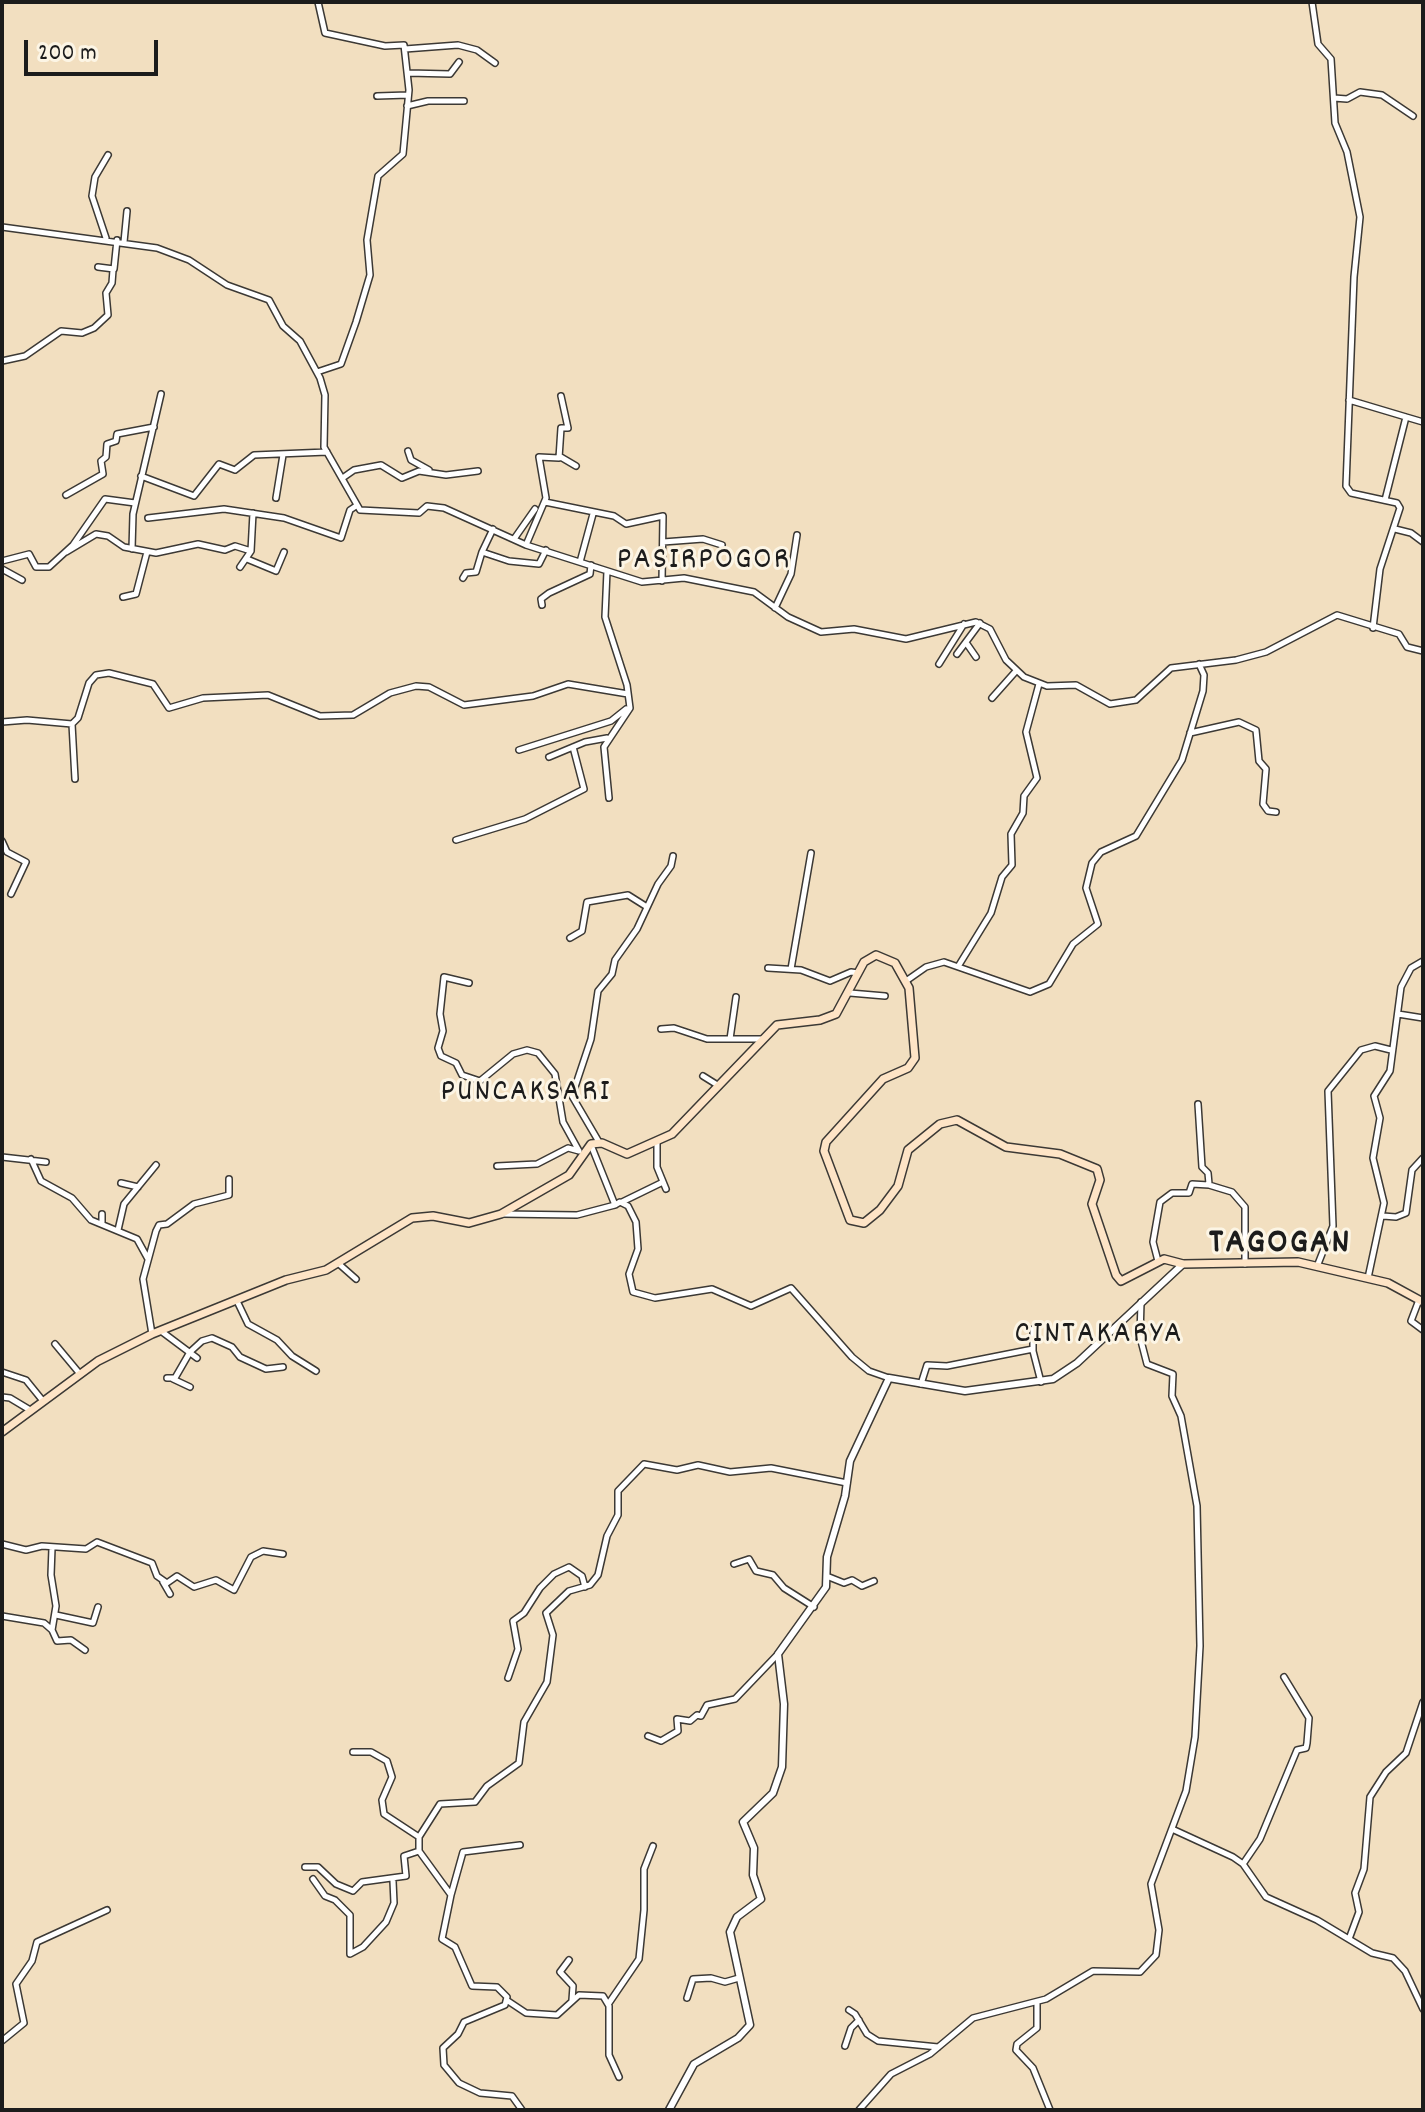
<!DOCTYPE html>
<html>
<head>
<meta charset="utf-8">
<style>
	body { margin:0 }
	#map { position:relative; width:1425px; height:2112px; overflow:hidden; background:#f2dfc0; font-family:Dekko,sans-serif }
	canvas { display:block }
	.frame { position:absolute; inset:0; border:4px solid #1c1c1c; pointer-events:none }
	.scale { position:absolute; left:24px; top:40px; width:134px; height:36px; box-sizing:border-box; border:4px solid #1c1c1c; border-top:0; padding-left:10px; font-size:24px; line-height:28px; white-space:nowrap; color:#1c1c1c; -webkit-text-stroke:6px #fcf5e5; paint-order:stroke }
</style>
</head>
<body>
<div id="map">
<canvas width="1425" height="2112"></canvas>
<div class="frame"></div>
<div class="scale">200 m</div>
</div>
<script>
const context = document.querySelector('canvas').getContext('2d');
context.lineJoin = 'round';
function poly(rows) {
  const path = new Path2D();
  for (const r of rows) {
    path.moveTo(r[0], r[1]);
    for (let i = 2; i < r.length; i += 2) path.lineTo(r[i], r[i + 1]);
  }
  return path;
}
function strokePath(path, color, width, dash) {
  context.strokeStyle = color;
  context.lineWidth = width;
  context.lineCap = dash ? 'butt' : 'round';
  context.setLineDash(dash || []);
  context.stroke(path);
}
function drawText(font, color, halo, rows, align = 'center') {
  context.font = font + ' Dekko,sans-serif';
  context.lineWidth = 6;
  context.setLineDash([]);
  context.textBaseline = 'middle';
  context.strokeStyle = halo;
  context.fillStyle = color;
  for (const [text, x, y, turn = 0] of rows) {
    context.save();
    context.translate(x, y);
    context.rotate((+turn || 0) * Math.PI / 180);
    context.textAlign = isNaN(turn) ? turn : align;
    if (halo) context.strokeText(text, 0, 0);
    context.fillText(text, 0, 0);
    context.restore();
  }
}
const minor = poly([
	[1312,2,1318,44,1331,59,1335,123,1347,152,1360,217,1354,277,1346,486,1351,493,1397,503,1400,508,1380,569,1373,628],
	[405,49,458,45,477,50,495,63],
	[408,73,450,74,459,62],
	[377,96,408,95],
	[1334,98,1347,99,1360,92,1382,95,1413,116],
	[407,106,428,101,464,101],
	[2,227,157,248,189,260,227,285,269,300,283,326,300,341,320,378,325,395,324,447,360,510,419,513,427,506,444,508,526,545,642,582,684,578,754,592,788,617,821,632,854,629,906,639,976,622,990,629,1006,660,1024,677,1047,686,1076,685,1110,704,1136,700,1171,668,1236,660,1266,652,1337,615,1399,634,1407,647,1423,651],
	[106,238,92,196,95,177,108,155],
	[124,242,127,211],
	[98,267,114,269,117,240],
	[2,361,25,356,61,331,82,333,94,328,108,315,106,293,112,283,113,270],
	[317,372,341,364,356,322,370,275,367,240,378,176,403,154,409,90,404,45,385,46,325,33,318,2],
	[1349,400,1406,417],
	[408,451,411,460,429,470],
	[559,456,576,466],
	[141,476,194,496,219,464,235,470,254,455,327,452],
	[344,477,354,470,381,465,402,478,419,471,446,475,478,471],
	[66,495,103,474,101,461,106,457,107,444,116,441,117,434,154,427],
	[276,498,283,455],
	[1385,500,1406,417,1423,422],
	[545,502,614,516,626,524,663,516,662,581],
	[148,518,224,509,284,518,341,538,350,510,356,506],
	[1395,529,1411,533,1423,542],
	[514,539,535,509],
	[663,542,703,539,722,545],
	[526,545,546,498,539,457,559,458,561,428,568,428,561,396],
	[132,549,133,514,161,394],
	[66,552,96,534,108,536,124,547,156,553,198,544,225,550,235,546,251,551],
	[482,552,493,529],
	[247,559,276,571,284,552],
	[2,561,29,554,36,567,49,567,73,545,105,499,135,503],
	[580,562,593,514],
	[240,567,251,551,253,513],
	[2,569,22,580],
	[607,571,605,617,627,685,630,708,604,747,609,798],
	[463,578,466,573,476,572,482,552,509,561,539,564,546,550],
	[123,597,136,594,147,552],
	[542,605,541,599,549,593,590,574,591,565],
	[775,608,791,574,797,535],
	[967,644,976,657],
	[957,654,980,623],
	[939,664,964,624],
	[992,698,1016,671],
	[2,722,27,720,72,724,78,718,89,683,96,675,109,673,153,684,169,708,203,698,268,695,320,716,353,715,390,693,416,686,429,687,464,705,533,696,568,684,628,694],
	[72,724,75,779],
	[1190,733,1239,722,1256,730,1259,761,1266,769,1263,804,1268,811,1276,812],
	[519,750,611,721,626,709],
	[549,757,585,742,607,738],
	[456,840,525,819,584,789,573,747],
	[2,841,7,852,26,862,11,894],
	[570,938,582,931,587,902,628,895,647,907],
	[959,965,991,913,1002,877,1012,865,1011,834,1023,813,1024,796,1037,778,1026,732,1039,684],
	[768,968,801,970,830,981,851,972,858,973],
	[791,969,811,853],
	[906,981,926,967,944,962,1030,992,1049,984,1073,944,1098,924,1086,888,1092,863,1101,852,1136,836,1182,760,1203,691,1204,675,1199,664],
	[469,983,444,977,440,1014,443,1031,438,1048,441,1056,456,1063,462,1075,480,1081,513,1054,527,1050,538,1053,555,1074,563,1122,579,1151],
	[850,993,885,996],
	[1398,1014,1423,1018],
	[661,1029,674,1028,707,1039,763,1039],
	[730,1039,736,997],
	[703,1076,719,1086],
	[1198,1104,1202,1167,1208,1173,1209,1184],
	[657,1141,657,1167,666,1189],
	[599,1142,572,1096,591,1039,598,991,612,974,615,960,637,929,658,884,671,866,673,856],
	[591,1145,615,1205,620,1202,628,1206,636,1222,638,1249,629,1274,633,1292,655,1298,712,1289,751,1306,791,1288,852,1357,869,1371,889,1378],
	[2,1157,46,1162],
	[31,1159,41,1181,72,1198,91,1220,137,1239,148,1259],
	[497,1166,537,1164,568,1148,579,1151],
	[121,1183,138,1187],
	[622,1202,663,1182],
	[102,1214,102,1224],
	[502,1214,577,1215,615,1205],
	[1383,1216,1396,1217,1406,1213,1412,1170,1423,1158],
	[118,1230,124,1204,156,1165],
	[1158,1261,1153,1242,1160,1202,1172,1193,1189,1193,1192,1184,1209,1185,1232,1192,1245,1207,1245,1264],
	[339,1264,356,1279],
	[1318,1264,1333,1226,1328,1091,1361,1050,1375,1046,1391,1050],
	[1368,1278,1384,1203,1373,1158,1380,1118,1374,1096,1390,1071,1401,987,1411,968,1423,961],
	[1419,1300,1411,1321,1423,1330],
	[237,1301,248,1324,277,1340,292,1356,316,1371],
	[1033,1329,1033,1351,1041,1382],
	[161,1331,197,1358],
	[152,1334,143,1279,156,1231,159,1225,167,1224,194,1204,229,1195,229,1179],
	[55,1344,80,1374],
	[2,1372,26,1380,43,1401],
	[167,1378,175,1378,190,1352,202,1341,212,1338,232,1347,240,1357,266,1369,283,1367],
	[173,1379,190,1387],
	[921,1384,927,1365,947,1366,1033,1349],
	[2,1397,10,1398,30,1410],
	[2,1544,26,1550,42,1546,86,1549,97,1542,152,1563,157,1576,167,1583,177,1576,194,1587,216,1580,234,1590,251,1557,263,1551,283,1554],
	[734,1564,749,1559,756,1571,773,1575,784,1588,814,1607],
	[829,1577,844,1583,852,1580,862,1586,874,1581],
	[163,1582,170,1594],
	[56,1615,93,1623,98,1607],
	[2,1616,44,1623,52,1630,56,1606,51,1575,52,1548],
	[52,1630,57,1641,71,1640,85,1650],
	[508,1678,518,1649,513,1621,524,1613,540,1588,554,1574,569,1567,582,1576,585,1587],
	[648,1736,661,1741,678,1731,677,1719,690,1721,697,1715,701,1716,707,1705,735,1699,778,1654],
	[353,1752,371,1752,387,1761,392,1777,382,1800,384,1814,419,1837],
	[1172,1829,1233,1857,1243,1864,1266,1897,1317,1920,1372,1953,1393,1958,1405,1971,1423,2009],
	[1243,1864,1260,1839,1297,1750,1306,1748,1307,1743,1309,1718,1284,1677],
	[305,1867,318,1867,336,1884,353,1891,362,1882,406,1876,404,1856,419,1851],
	[313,1879,325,1896,335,1900,350,1915,350,1954,363,1947,386,1922,394,1903,393,1881],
	[451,1895,463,1852,520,1845],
	[1349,1939,1359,1912,1355,1893,1364,1869,1370,1797,1386,1772,1406,1753,1423,1702],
	[569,1960,560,1972,573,1986,572,2000],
	[687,1998,693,1979,711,1978,725,1982,739,1978],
	[508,2001,526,2013,557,2015,579,1995,603,1996,609,2006,609,2055,619,2077],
	[1037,2002,1037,2028,1017,2044,1016,2050,1033,2068,1050,2110],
	[609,2003,639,1959,644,1910,644,1869,653,1846],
	[849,2010,855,2014,867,2034,878,2041,938,2047],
	[2,2041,24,2023,16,1984,32,1961,37,1942,107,1910],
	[845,2046,851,2028,859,2020],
	[522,2110,512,2096,480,2093,459,2083,444,2065,443,2048,458,2034,464,2022,505,2005,507,1997,497,1987,472,1986,455,1947,442,1939,451,1895,419,1851,419,1837,440,1804,475,1802,487,1786,519,1763,524,1722,547,1682,553,1635,546,1613,569,1591,590,1585,598,1575,607,1536,618,1515,618,1491,644,1464,677,1470,698,1465,730,1472,771,1468,847,1483],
	[859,2110,891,2074,930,2054,973,2018,1046,1999,1093,1971,1140,1972,1156,1955,1159,1930,1151,1884,1186,1791,1195,1737,1200,1646,1197,1506,1181,1416,1172,1396,1173,1374,1147,1364,1140,1337,1141,1302]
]);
const tertiary = poly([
	[669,2110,694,2064,738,2038,750,2025,730,1932,737,1917,761,1899,753,1875,754,1848,743,1822,773,1793,782,1767,784,1704,778,1654,826,1587,827,1557,845,1496,850,1461,889,1378,965,1391,1053,1379,1077,1363,1183,1264]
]);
const secondary = poly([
	[2,1432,98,1361,152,1334,286,1280,326,1270,412,1218,433,1216,469,1223,501,1214,569,1175,591,1144,602,1143,627,1154,672,1134,777,1025,820,1020,836,1014,864,962,876,955,895,963,909,988,915,1058,908,1068,883,1079,826,1142,824,1151,850,1220,864,1223,880,1210,898,1186,908,1150,940,1124,957,1120,1006,1147,1060,1154,1097,1169,1100,1180,1092,1204,1116,1275,1121,1281,1164,1259,1183,1264,1298,1262,1388,1283,1423,1302]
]);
const quarterNames = [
	["PASIRPOGOR",704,563],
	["PUNCAKSARI",526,1095],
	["CINTAKARYA",1099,1337]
];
const districtNames = [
	["TAGOGAN",1280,1246]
];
strokePath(minor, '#3c3935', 8);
strokePath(tertiary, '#3c3935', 9);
strokePath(secondary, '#3c3935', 10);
strokePath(minor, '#fff', 5);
strokePath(tertiary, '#fff', 6);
strokePath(secondary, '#fee4c6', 7);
context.letterSpacing = '2px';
drawText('32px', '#1c1c1c', '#fcf5e5', quarterNames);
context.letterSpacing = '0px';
context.letterSpacing = '2px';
drawText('bold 36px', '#1c1c1c', '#fcf5e5', districtNames);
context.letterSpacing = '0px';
</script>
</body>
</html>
